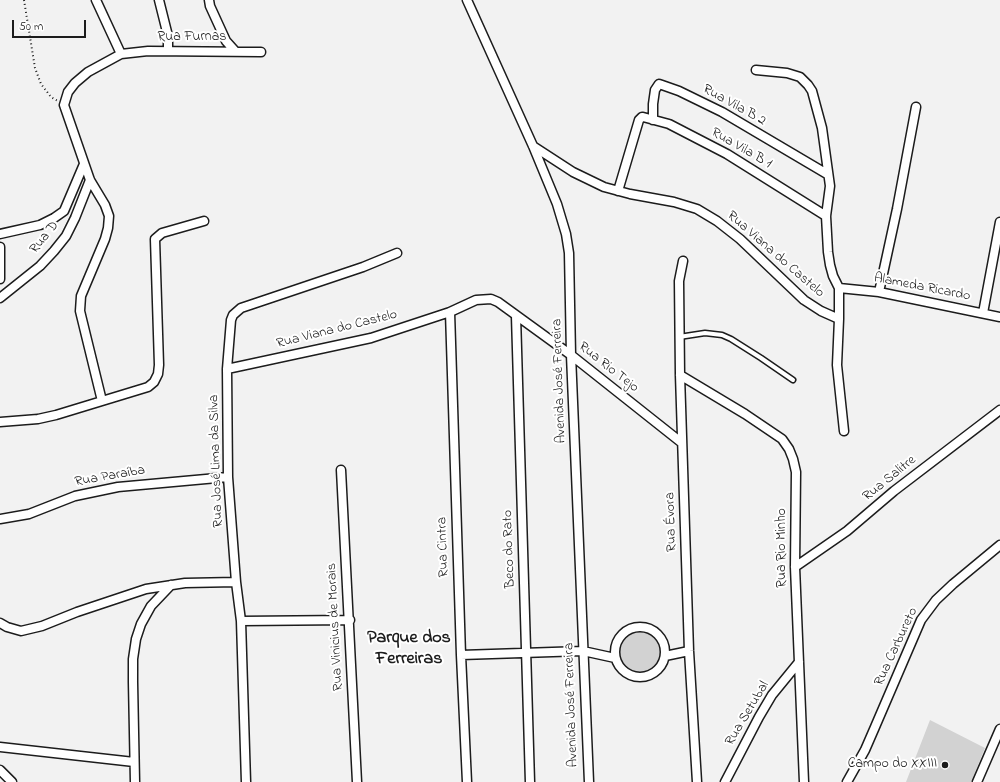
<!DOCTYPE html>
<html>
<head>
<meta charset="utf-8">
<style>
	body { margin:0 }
	#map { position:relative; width:1000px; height:782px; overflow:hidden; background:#f2f2f2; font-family:"Indie Flower",sans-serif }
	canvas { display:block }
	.scale { position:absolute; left:12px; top:20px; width:74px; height:18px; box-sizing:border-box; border:2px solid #1c1c1c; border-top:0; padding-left:5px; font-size:12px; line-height:14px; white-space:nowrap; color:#1c1c1c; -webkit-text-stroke:3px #fff; paint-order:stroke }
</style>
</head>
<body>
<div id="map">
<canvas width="1000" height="782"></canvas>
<div class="scale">50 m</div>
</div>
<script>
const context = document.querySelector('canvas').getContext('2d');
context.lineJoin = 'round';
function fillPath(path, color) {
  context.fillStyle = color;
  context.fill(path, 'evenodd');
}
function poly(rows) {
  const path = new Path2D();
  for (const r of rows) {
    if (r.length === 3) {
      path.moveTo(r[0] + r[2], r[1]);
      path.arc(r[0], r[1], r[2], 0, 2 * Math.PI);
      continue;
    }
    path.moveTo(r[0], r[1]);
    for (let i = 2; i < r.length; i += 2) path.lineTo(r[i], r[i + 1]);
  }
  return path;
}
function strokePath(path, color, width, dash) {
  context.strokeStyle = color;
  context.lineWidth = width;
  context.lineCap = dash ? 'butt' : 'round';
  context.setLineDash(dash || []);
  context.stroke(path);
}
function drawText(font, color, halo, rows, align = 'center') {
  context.font = font + ' "Indie Flower",sans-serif';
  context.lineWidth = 4;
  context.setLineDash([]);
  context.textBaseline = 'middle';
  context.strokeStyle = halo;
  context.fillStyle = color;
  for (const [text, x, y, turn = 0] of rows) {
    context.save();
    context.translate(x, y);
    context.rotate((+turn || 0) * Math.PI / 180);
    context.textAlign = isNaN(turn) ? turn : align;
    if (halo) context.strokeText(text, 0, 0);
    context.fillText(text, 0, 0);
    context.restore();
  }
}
const green = poly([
	[640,652,22],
	[930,720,985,748,971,782,906,782]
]);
const path = poly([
	[24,0,35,68,41,84,51,97,58,101]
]);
const service = poly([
	[679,337,705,333,722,335,731,339,761,358,793,380]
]);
const minor = poly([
	[96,0,121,54],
	[159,0,168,36,168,51],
	[209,0,210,6,226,41,235,51],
	[467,0,533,146,557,204,566,234,569,253,571,355,589,782],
	[653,120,653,104,655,90,659,84,662,85,679,91,722,112,827,174],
	[533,146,573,172,604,187,630,194,674,202,697,209,717,221,740,239,804,300,821,311,839,319,839,288,833,276,830,265,828,252,826,216,830,186,822,128,812,91,808,85,800,77,787,73,756,70],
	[618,191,639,120,642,117,643,117,669,124,727,154,826,216],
	[0,234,40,225,54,218,64,211,84,164],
	[0,247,0,279],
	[683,261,679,281,680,375,689,651,697,782],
	[839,288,879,292,1000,317],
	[879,292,897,209,916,107],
	[0,298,40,266,54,251,66,236,75,218,90,180],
	[450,312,461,655,467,782],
	[983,313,1000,222],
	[516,316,530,782],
	[839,319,837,365,844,431],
	[227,369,371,338,450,312,476,300,491,299,498,302,571,355,682,443],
	[680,375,745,414,782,439,789,449,793,459,796,472,795,567,804,782],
	[102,401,148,387,154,382,158,374,159,365,155,239,162,233,204,221],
	[0,422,38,419,56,415,102,401,80,311,81,296,105,239,108,228,109,216,105,205,90,180,64,105,68,92,75,83,88,72,121,54,148,51,261,52],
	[341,470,357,782],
	[0,519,29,514,75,496,118,487,228,477],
	[795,567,847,531,894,491,1000,410],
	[241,621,350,620],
	[0,623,7,627,21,631,42,626,77,612,146,589,185,583,236,582],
	[640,652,25],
	[461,655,583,651,615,658],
	[665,656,689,651],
	[0,747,134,762],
	[0,770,12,782],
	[135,782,133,682,133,659,136,639,141,624,151,606,171,585],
	[246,782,241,621,236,582,228,477,227,369,231,320,233,315,241,308,250,305,363,267,397,253],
	[725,782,759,717,772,695,799,662],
	[847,782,865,750,875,727,921,620,936,600,953,584,1000,545],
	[977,782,1000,729]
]);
const markers = [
	[945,765,4,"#1c1c1c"]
];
const streetNames = [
	["Rua Furnas",192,38],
	["Rua Vila B 2",734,106,29],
	["Rua Vila B 1",741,149,30],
	["Rua D",45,238,-51],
	["Rua Viana do Castelo",775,255,41],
	["Alameda Ricardo",922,288,11],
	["Rua Viana do Castelo",337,330,-14],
	["Rua Rio Tejo",608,368,38],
	["Avenida José Ferreira",560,381,-92],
	["Rua José Lima da Silva",217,461,-92],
	["Rua Paraíba",110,477,-10],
	["Rua Salitre",890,479,-39],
	["Rua Évora",672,522,-92],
	["Rua Cintra",444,547,-92],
	["Rua Rio Minho",783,548,-90],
	["Beco do Rato",510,549,-92],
	["Rua Vinicius de Morais",336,627,-93],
	["Rua Carbureto",897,647,-65],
	["Avenida José Ferreira",572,705,-92],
	["Rua Setubal",748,714,-59]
];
const poiNames = [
	["Campo do XXIII",937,765]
];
const districtNames = [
	["Parque dos",409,639],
	["Ferreiras",409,660]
];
fillPath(green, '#d2d2d2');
strokePath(service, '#1c1c1c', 7);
strokePath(minor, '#1c1c1c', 11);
strokePath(path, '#1c1c1c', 2, [1, 3]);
strokePath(service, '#fff', 4);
strokePath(minor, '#fff', 8);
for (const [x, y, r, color] of markers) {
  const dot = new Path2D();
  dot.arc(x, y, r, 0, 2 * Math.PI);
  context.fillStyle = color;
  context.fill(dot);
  strokePath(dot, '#fff', 1.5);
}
drawText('14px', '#1c1c1c', '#fff', streetNames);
drawText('14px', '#1c1c1c', '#fff', poiNames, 'right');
drawText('bold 18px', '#1c1c1c', '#fff', districtNames);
</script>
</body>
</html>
